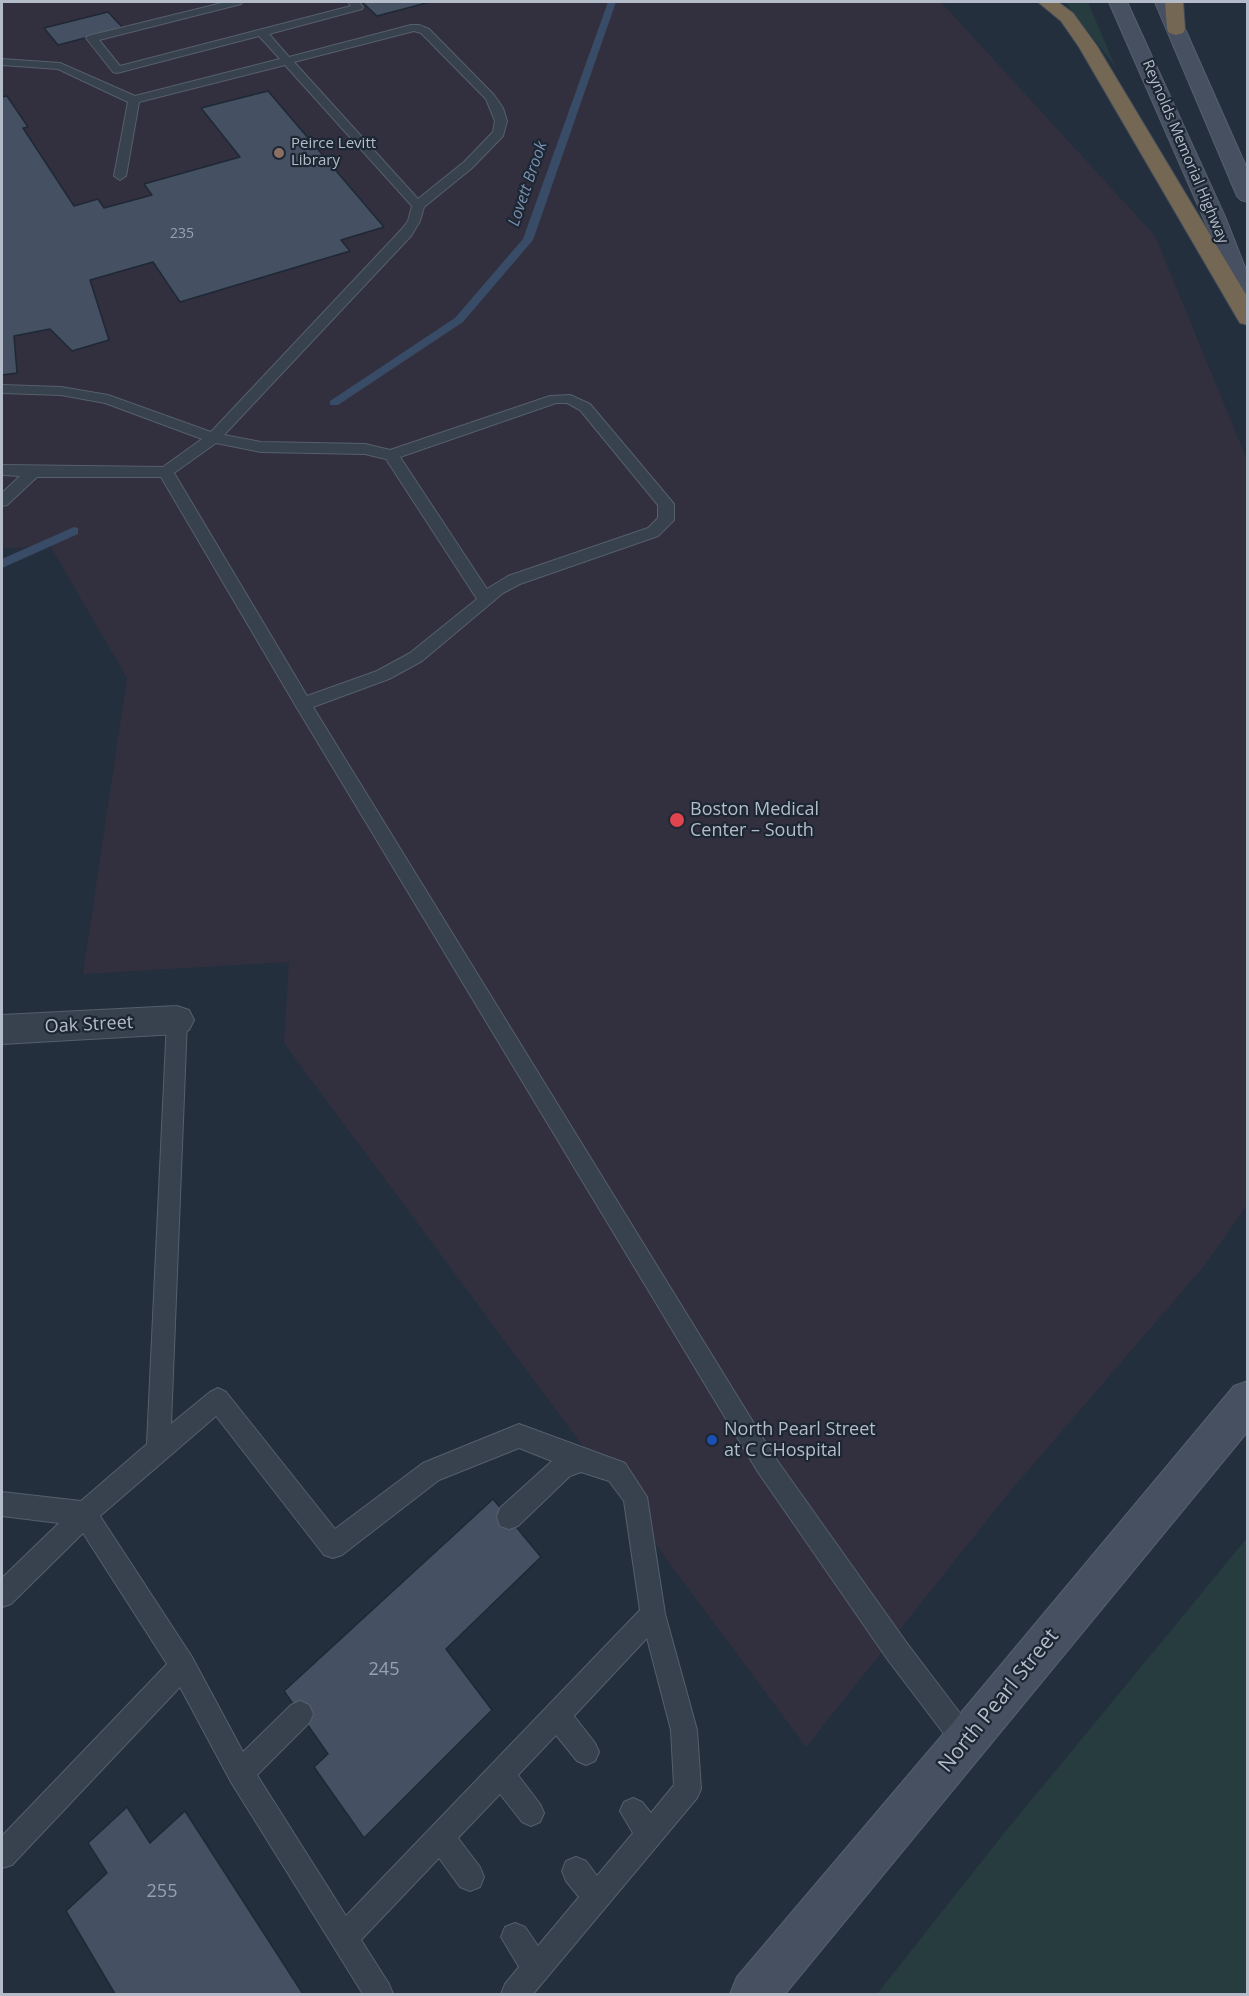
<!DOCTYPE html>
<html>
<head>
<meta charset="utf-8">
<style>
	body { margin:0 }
	#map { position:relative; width:1249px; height:1996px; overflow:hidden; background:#242f3e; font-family:"Open Sans",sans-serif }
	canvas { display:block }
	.frame { position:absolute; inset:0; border:3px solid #b4bcc9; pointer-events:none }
</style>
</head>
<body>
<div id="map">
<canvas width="1249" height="1996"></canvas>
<div class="frame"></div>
</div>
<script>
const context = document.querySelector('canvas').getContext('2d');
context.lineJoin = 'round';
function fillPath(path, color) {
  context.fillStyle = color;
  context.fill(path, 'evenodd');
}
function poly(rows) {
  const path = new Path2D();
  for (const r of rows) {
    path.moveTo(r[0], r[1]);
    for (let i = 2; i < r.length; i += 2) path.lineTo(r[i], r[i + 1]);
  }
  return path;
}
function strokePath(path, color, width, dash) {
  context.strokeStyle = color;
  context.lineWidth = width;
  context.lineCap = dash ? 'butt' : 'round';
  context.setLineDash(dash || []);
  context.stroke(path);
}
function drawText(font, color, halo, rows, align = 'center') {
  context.font = font + ' "Open Sans",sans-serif';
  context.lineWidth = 4.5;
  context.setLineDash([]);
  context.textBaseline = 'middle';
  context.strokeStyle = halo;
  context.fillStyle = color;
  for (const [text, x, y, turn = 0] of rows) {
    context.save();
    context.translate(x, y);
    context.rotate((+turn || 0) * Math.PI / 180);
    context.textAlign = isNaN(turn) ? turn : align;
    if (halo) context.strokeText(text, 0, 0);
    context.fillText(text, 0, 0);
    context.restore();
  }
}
const medical = poly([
	[2,2,941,2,1155,236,1247,460,1247,1205,1204,1266,1011,1490,806,1747,284,1043,289,962,83,974,127,678,51,547,2,548]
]);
const green = poly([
	[1065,2,1088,2,1115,66],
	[1247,1538,1247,1994,877,1994,1001,1837]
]);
const stream = poly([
	[608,2,616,2,533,240,463,322,338,405,330,405,330,401,455,318,523,239,608,2],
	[74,527,78,528,78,534,2,568,2,559,74,527]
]);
const building = poly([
	[362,2,430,2,377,16,362,2],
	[108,12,123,28,58,45,44,28,108,12],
	[268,91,384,227,341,240,350,251,180,302,153,262,90,280,109,340,72,351,50,329,14,336,17,373,2,375,2,97,7,96,28,127,23,128,74,206,98,199,104,208,152,195,144,184,240,157,201,108,268,91],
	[493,1499,541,1557,446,1649,492,1710,364,1838,314,1767,328,1754,284,1691,493,1499],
	[127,1807,150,1843,185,1811,303,1994,115,1994,66,1911,107,1873,88,1843,127,1807]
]);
const service = poly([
	[226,2,242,2,241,4,99,40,120,66,351,6,348,2,359,2,363,7,362,9,269,34,289,57,411,25,419,25,429,29,494,95,503,108,507,121,503,136,472,168,424,207,420,221,411,236,224,435,261,442,365,444,390,450,550,396,570,395,590,404,674,504,674,520,658,536,520,584,503,593,422,661,389,679,313,707,774,1456,906,1642,975,1733,979,1742,975,1751,966,1755,957,1751,888,1660,758,1472,297,708,161,477,37,477,7,505,2,506,2,493,20,476,2,475,2,465,163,467,202,439,105,403,61,395,2,393,2,385,61,387,108,395,211,432,401,230,408,221,412,206,285,65,139,102,126,176,120,180,114,176,128,102,58,69,2,65,2,59,60,63,135,96,280,59,259,36,117,73,113,72,86,38,88,36,226,2],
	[414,31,421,33,486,99,495,121,493,132,464,162,418,199,294,62,414,31],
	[556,403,567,403,580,410,658,505,658,518,648,528,508,576,487,589,400,457,556,403],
	[216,443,261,452,365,454,386,459,477,599,410,653,377,671,307,696,174,473,216,443],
	[177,1011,184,1014,187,1020,171,1424,210,1392,218,1388,226,1392,335,1529,423,1463,519,1424,625,1463,647,1497,665,1614,697,1730,701,1789,697,1798,533,1994,501,1994,505,1984,519,1967,501,1937,505,1927,515,1923,525,1927,538,1946,579,1897,566,1881,562,1871,566,1861,576,1857,586,1861,597,1876,633,1833,620,1811,624,1802,633,1798,642,1802,651,1813,674,1785,671,1730,647,1638,574,1716,595,1743,599,1752,595,1761,586,1765,577,1761,556,1735,518,1775,540,1804,544,1813,540,1822,531,1826,522,1822,500,1794,458,1838,480,1867,484,1877,480,1887,470,1891,460,1887,439,1858,361,1940,389,1984,393,1994,363,1994,231,1782,180,1687,12,1865,2,1868,2,1836,167,1664,83,1533,11,1604,2,1607,2,1578,59,1523,2,1516,2,1492,81,1501,147,1444,167,1020,170,1014,177,1011],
	[216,1416,324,1555,333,1558,342,1555,439,1480,519,1448,552,1461,500,1508,497,1517,500,1526,509,1529,518,1526,570,1476,581,1472,609,1481,624,1501,640,1610,346,1916,257,1775,309,1723,313,1714,309,1705,300,1701,291,1705,243,1752,192,1657,100,1516,216,1416]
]);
const minor = poly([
	[177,1006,189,1010,194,1020,189,1030,177,1034,2,1044,2,1015,177,1006]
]);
const secondary = poly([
	[1109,2,1127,2,1226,219,1248,275,1248,312,1240,310,1237,305,1204,219,1109,2],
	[1155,2,1173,2,1248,171,1248,202,1241,200,1237,196,1155,2],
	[1248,1381,1248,1431,785,1994,730,1994,737,1977,950,1726,1234,1386,1248,1381]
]);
const motorway = poly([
	[1038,2,1058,2,1073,13,1097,46,1248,298,1248,325,1240,323,1237,318,1079,47,1061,21,1038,2],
	[1165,2,1183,2,1185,29,1183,33,1176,35,1169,33,1167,29,1165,2]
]);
const markers = [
	[279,153,6,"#8d6e63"],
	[677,820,8,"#e0444e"],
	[712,1440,6,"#1a4fb4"]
];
const farNumbernames = [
	["235",182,234]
];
const farPoinames = [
	["Peirce Levitt",291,144],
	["Library",291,161]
];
const farStreetnames = [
	["Reynolds Memorial Highway",1185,152,67]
];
const farWaternames = [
	["Lovett Brook",528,184,-71]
];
const poiNames = [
	["Boston Medical",690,810],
	["Center – South",690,831],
	["North Pearl Street",724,1430],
	["at C CHospital",724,1451]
];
const streetNames = [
	["Oak Street",89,1025,-3]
];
const nearNumbernames = [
	["245",384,1670],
	["255",162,1892]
];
const nearStreetnames = [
	["North Pearl Street",999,1701,-51]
];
fillPath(medical, '#32303f');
fillPath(green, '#263c3f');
fillPath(stream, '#394c67');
fillPath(building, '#455162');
strokePath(building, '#1f2835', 1.5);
strokePath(service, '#565f6c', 2);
strokePath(minor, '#565f6c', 2);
strokePath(secondary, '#565f6c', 2);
strokePath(motorway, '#434c59', 2);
fillPath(service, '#38414e');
fillPath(minor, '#38414e');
fillPath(secondary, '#465061');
fillPath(motorway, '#746855');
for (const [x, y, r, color] of markers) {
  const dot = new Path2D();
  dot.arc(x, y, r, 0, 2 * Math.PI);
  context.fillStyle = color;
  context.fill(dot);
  strokePath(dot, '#1d2633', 2);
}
drawText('14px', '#98a1af', null, farNumbernames);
drawText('15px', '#b4bcc9', '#1d2633', farPoinames, 'left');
drawText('15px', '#b4bcc9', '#1d2633', farStreetnames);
drawText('italic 16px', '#7c92b1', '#1d2633', farWaternames);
drawText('18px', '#b4bcc9', '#1d2633', poiNames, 'left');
drawText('18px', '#b4bcc9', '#1d2633', streetNames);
drawText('18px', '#98a1af', null, nearNumbernames);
drawText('21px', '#b4bcc9', '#1d2633', nearStreetnames);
</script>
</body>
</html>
